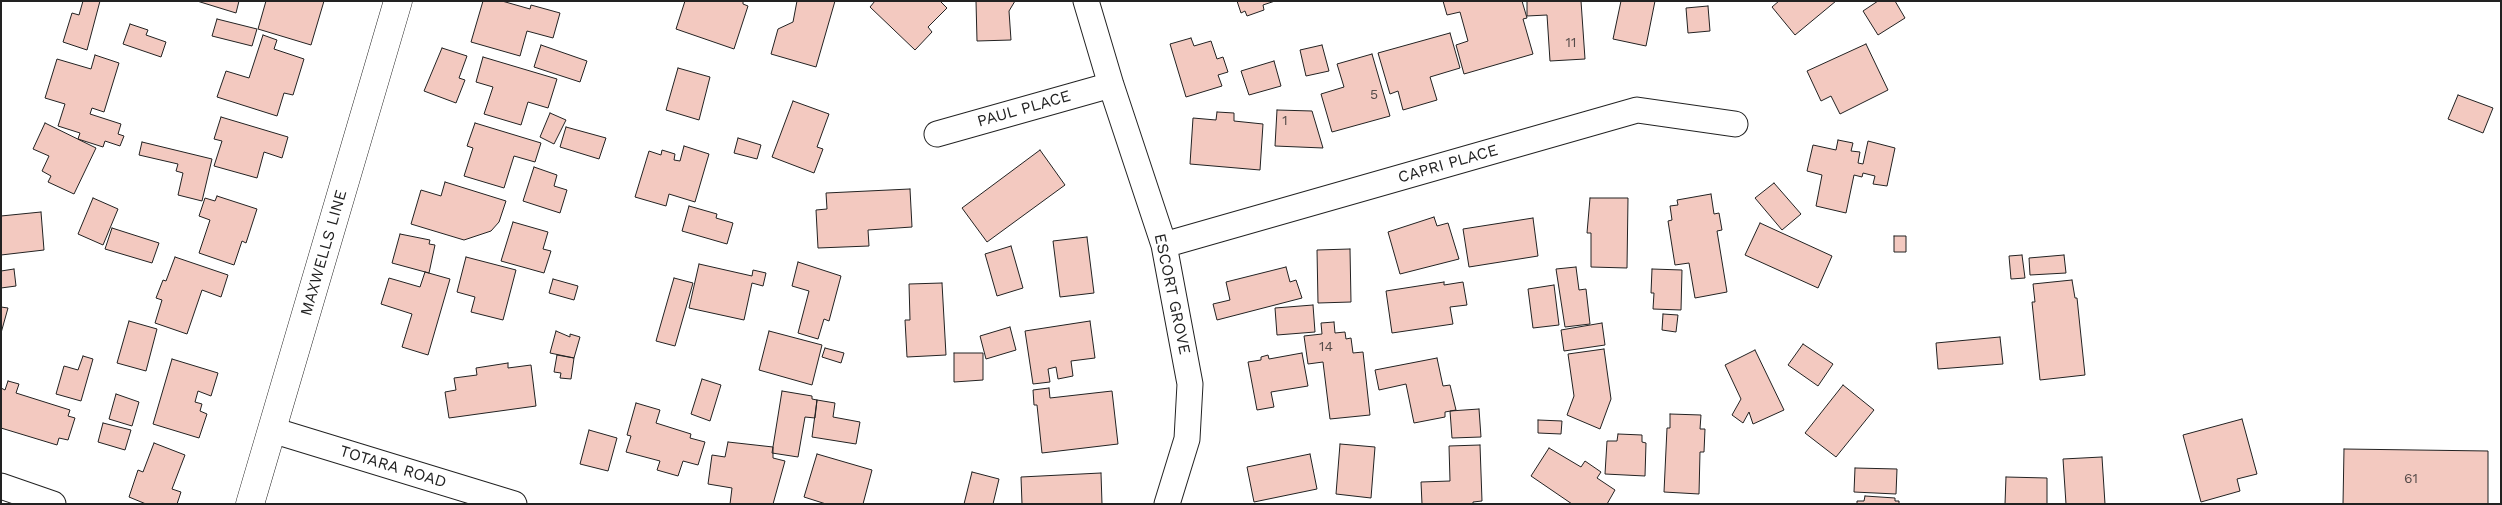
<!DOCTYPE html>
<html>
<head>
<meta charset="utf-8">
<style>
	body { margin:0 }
	#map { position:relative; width:2502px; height:505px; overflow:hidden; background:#fff; font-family:"Work Sans",sans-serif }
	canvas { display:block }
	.frame { position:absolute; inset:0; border:2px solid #222; pointer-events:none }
</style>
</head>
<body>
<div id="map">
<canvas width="2502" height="505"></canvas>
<div class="frame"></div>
</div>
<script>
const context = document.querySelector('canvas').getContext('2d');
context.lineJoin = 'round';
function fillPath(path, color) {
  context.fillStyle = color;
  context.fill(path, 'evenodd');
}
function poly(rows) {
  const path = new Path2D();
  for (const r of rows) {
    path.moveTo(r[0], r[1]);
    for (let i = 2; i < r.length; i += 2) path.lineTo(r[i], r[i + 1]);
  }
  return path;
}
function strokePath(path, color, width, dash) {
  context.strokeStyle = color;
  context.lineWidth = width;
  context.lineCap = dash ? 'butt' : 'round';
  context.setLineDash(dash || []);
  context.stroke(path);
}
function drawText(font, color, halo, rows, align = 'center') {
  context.font = font + ' "Work Sans",sans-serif';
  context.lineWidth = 4;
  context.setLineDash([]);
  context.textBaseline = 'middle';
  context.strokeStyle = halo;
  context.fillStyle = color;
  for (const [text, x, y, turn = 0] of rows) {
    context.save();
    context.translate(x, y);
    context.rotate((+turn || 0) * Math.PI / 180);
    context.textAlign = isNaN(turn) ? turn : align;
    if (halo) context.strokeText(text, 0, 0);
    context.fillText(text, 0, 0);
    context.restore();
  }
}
const building = poly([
	[83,1,100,1,87,50,63,42,72,13,79,15,83,1],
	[197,1,239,1,236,13,197,1],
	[266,1,324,1,311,45,258,29,266,1],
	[483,1,502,1,530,9,531,5,560,13,553,38,527,31,520,56,471,42,483,1],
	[685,1,743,1,743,4,748,6,734,49,676,29,685,1],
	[797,1,835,1,816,67,771,54,778,29,793,22,797,1],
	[875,1,940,1,947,8,928,27,932,32,915,50,870,7,875,1],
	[976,1,1015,1,1009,11,1011,40,977,41,976,1],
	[1237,1,1275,1,1263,5,1264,10,1247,16,1245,11,1241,13,1237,1],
	[1443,1,1522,1,1527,18,1523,19,1533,54,1464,74,1456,45,1468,41,1460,12,1447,15,1443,1],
	[1527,1,1581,1,1585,59,1550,61,1547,15,1527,16,1527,1],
	[1621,1,1655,1,1646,46,1613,39,1621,1],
	[1779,1,1836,1,1795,35,1772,7,1779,1],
	[1878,1,1895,1,1905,18,1878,35,1863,11,1878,1],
	[1708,6,1710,31,1688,33,1686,8,1708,6],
	[217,19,257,29,252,46,212,36,217,19],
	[130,24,148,30,146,35,166,42,161,57,123,44,130,24],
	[1450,33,1460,68,1430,77,1437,100,1403,110,1398,91,1390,94,1378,53,1450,33],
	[263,35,277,40,274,49,304,59,293,95,284,93,277,116,217,97,226,71,249,78,263,35],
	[1191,38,1194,46,1211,41,1217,59,1223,57,1228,72,1218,75,1222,86,1186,97,1170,44,1191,38],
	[1866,44,1888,90,1840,114,1831,96,1821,101,1807,71,1866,44],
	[541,45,587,61,580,82,534,67,541,45],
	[1322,45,1329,71,1306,76,1300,50,1322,45],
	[442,48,467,56,459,78,465,80,456,103,424,91,442,48],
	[1372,54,1390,116,1332,132,1321,94,1344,87,1337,64,1372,54],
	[95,55,119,63,104,112,92,108,90,114,121,124,118,134,124,136,120,146,105,141,103,147,78,139,80,133,58,126,65,104,45,98,57,59,91,69,95,55],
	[483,57,557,79,548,108,528,102,521,125,484,114,493,87,476,82,483,57],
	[1274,61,1281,86,1249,95,1241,71,1274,61],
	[678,68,710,77,699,120,666,110,678,68],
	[2458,95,2493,108,2483,133,2448,119,2458,95],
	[793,101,829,114,817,147,823,149,814,173,772,157,793,101],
	[1277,110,1312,111,1323,148,1275,146,1277,110],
	[1217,112,1234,113,1234,121,1263,124,1260,170,1190,164,1193,118,1216,120,1217,112],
	[550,113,566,120,554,144,540,137,550,113],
	[221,117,288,137,282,158,264,152,257,178,214,166,222,141,214,139,221,117],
	[45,123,96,148,74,194,48,182,51,176,42,171,49,156,33,149,45,123],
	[475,123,541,143,535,162,514,156,504,188,464,176,473,148,467,146,475,123],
	[566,127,606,138,599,159,560,147,566,127],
	[738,138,761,145,757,159,734,153,738,138],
	[1838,140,1853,143,1851,151,1860,152,1858,163,1863,164,1868,141,1895,148,1887,186,1873,184,1875,176,1863,173,1862,177,1854,175,1846,213,1816,206,1822,175,1807,171,1813,145,1836,150,1838,140],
	[142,142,212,159,202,201,178,195,183,173,176,171,178,164,139,155,142,142],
	[684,146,709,154,695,202,669,194,666,206,635,197,649,151,661,155,662,150,675,154,674,160,680,161,684,146],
	[1040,150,1065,185,987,242,962,208,1040,150],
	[534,167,557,175,554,186,567,190,560,213,523,201,534,167],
	[445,182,506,201,499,222,491,231,464,240,411,224,421,190,441,196,445,182],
	[1774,183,1801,214,1782,230,1755,198,1774,183],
	[910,189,912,227,868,230,869,246,818,248,816,210,827,209,826,193,910,189],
	[1711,194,1714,214,1719,213,1722,230,1717,231,1727,292,1695,298,1689,263,1675,265,1668,221,1672,220,1670,206,1678,205,1677,200,1711,194],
	[217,196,257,209,246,243,242,241,234,265,199,253,210,220,199,216,205,198,215,201,217,196],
	[93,198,118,209,103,245,78,234,93,198],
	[1590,198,1628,198,1627,268,1591,267,1591,233,1587,233,1590,198],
	[689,206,717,214,716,218,733,223,727,244,682,231,689,206],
	[41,212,44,250,1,255,1,216,41,212],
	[1434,217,1437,226,1448,223,1459,259,1400,274,1388,232,1434,217],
	[1533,218,1538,256,1469,267,1463,229,1533,218],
	[513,222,548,232,543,249,551,251,544,273,501,261,513,222],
	[1760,223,1832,256,1818,288,1745,255,1760,223],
	[112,228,159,243,152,263,105,249,112,228],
	[400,234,430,240,429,244,435,245,429,273,392,263,400,234],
	[1894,236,1906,236,1906,252,1894,252,1894,236],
	[1087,237,1094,293,1060,297,1053,241,1087,237],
	[1011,246,1023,288,997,296,985,254,1011,246],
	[1350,249,1351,302,1318,303,1317,250,1350,249],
	[2022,255,2025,278,2011,279,2009,256,2022,255],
	[2064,255,2066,273,2030,275,2029,258,2064,255],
	[175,257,228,275,221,297,202,290,187,334,155,323,162,300,156,298,163,280,166,281,175,257],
	[466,257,516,270,503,320,471,312,475,297,457,292,466,257],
	[798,262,841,276,829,321,824,319,818,339,798,333,809,291,792,286,798,262],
	[699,264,752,276,753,270,766,273,763,286,752,283,744,320,689,308,699,264],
	[1286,267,1290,282,1296,280,1302,298,1217,320,1213,304,1230,300,1226,282,1286,267],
	[1576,267,1579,290,1586,289,1590,324,1565,327,1556,269,1576,267],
	[14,269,16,286,1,288,1,271,14,269],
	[1652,269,1682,270,1681,310,1653,309,1654,293,1651,293,1652,269],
	[425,272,450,279,428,355,402,347,412,314,381,304,389,278,420,287,425,272],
	[674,278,693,283,675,346,656,341,674,278],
	[553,279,578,286,574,300,549,293,553,279],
	[2072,280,2075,298,2077,298,2085,375,2040,380,2032,302,2035,302,2033,284,2072,280],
	[1444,282,1444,285,1463,282,1467,305,1450,307,1453,324,1392,333,1386,291,1444,282],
	[942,283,946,355,907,357,905,320,910,320,909,284,942,283],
	[1554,285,1559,325,1533,328,1528,289,1554,285],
	[1313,305,1315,332,1277,335,1275,308,1313,305],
	[1,307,8,308,1,333,1,307],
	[1663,314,1678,315,1676,332,1662,330,1663,314],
	[129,321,157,329,146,371,117,363,129,321],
	[1090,321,1095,358,1071,361,1073,376,1058,379,1056,367,1048,369,1050,382,1033,384,1025,331,1090,321],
	[1334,322,1335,333,1345,332,1346,339,1351,338,1353,353,1363,352,1370,415,1330,419,1323,362,1308,364,1304,336,1322,334,1321,323,1334,322],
	[1602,323,1605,345,1564,351,1561,330,1602,323],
	[1010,327,1016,350,986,359,980,336,1010,327],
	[556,331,570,337,570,334,580,337,574,358,550,353,556,331],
	[769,331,822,345,812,385,759,370,769,331],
	[2000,337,2003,364,1938,369,1936,343,2000,337],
	[1803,344,1833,364,1818,386,1788,365,1803,344],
	[825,348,844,353,841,363,822,357,825,348],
	[1604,349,1611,399,1600,429,1567,415,1574,396,1568,354,1604,349],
	[1755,350,1784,410,1753,424,1749,412,1743,423,1732,415,1741,399,1725,365,1755,350],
	[954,353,983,353,983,380,954,382,954,353],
	[1302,353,1308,386,1271,392,1274,407,1257,410,1248,362,1261,360,1261,357,1268,355,1269,359,1302,353],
	[557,355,574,358,571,379,560,378,561,373,554,372,557,355],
	[83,356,93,359,81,401,56,394,64,366,78,370,83,356],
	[1437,358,1443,386,1450,385,1456,410,1445,412,1445,417,1414,423,1406,384,1379,390,1375,370,1437,358],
	[172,359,218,373,211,396,198,391,195,402,202,404,200,411,207,414,199,438,153,424,172,359],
	[508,363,508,368,531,365,536,406,449,418,445,392,456,390,454,378,477,375,476,368,508,363],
	[702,379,721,385,710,421,691,414,702,379],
	[8,381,19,384,16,393,70,410,68,416,75,418,68,440,59,438,57,445,1,428,1,388,5,390,8,381],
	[1843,385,1874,410,1836,457,1805,433,1843,385],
	[1049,388,1050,398,1112,391,1118,444,1042,453,1037,405,1034,405,1033,390,1049,388],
	[782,391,812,396,812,399,817,400,815,418,805,417,798,457,772,453,782,391],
	[116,394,139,402,132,426,109,419,116,394],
	[817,400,835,403,833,417,860,422,856,444,812,437,817,400],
	[636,403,660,410,656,423,691,434,690,438,705,442,698,465,683,461,678,476,657,470,660,461,626,452,631,436,627,435,636,403],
	[1479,409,1481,437,1452,438,1450,411,1479,409],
	[1670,414,1701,415,1700,429,1705,429,1704,452,1700,452,1699,494,1664,492,1667,428,1670,428,1670,414],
	[2242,419,2257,474,2237,479,2240,491,2201,502,2183,435,2242,419],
	[1538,420,1562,421,1561,434,1538,433,1538,420],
	[103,423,131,430,125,450,98,442,103,423],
	[589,430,617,438,608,471,580,464,589,430],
	[1618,434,1642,435,1642,442,1646,443,1645,476,1605,474,1607,441,1617,441,1618,434],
	[728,442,773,447,773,458,785,461,773,504,730,504,732,488,708,484,712,455,725,457,728,442],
	[154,443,185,455,172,489,181,492,177,504,146,504,129,497,138,470,143,472,154,443],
	[1340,444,1375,447,1371,498,1336,494,1340,444],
	[1480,445,1482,501,1473,502,1473,504,1422,504,1421,482,1450,481,1449,446,1480,445],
	[1549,448,1581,467,1585,461,1601,472,1597,478,1615,490,1607,504,1572,504,1531,476,1549,448],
	[2344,449,2488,451,2488,504,2343,504,2344,449],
	[817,454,872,470,863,504,826,504,804,497,817,454],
	[1310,454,1317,489,1254,502,1247,467,1310,454],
	[2102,457,2105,504,2066,504,2063,459,2102,457],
	[1855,468,1897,469,1896,494,1854,492,1855,468],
	[972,472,999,479,993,504,964,504,972,472],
	[1101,473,1102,504,1022,504,1021,477,1101,473],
	[2006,477,2047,478,2047,504,2005,504,2006,477],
	[1865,496,1895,498,1895,501,1899,501,1899,504,1857,504,1857,501,1864,501,1865,496]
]);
const street = poly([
	[1086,1,1111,85,1164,245,1190,384,1187,439,1167,504],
	[937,134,1111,85],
	[1164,245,1637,110,1735,124],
	[272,430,514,504],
	[1,486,53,504]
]);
const secondary = poly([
	[250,504,398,1]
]);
const numberNames = [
	["11",1571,43],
	["5",1374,95],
	["1",1285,121],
	["14",1326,347],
	["61",2411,479]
];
const streetNames = [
	["PAUL PLACE",1024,109,-16],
	["CAPRI PLACE",1448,164,-16],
	["MAXWELLS LINE",324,253,-74],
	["ESCORT GROVE",1172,294,78],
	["TOTARA ROAD",393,467,17]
];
fillPath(building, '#f3c9c0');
strokePath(building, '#222', 1);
strokePath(street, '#222', 27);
strokePath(secondary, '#222', 29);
strokePath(street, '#fff', 25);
strokePath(secondary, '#fff', 28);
drawText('14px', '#564c4a', null, numberNames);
drawText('16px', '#222', '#fff', streetNames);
</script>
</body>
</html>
